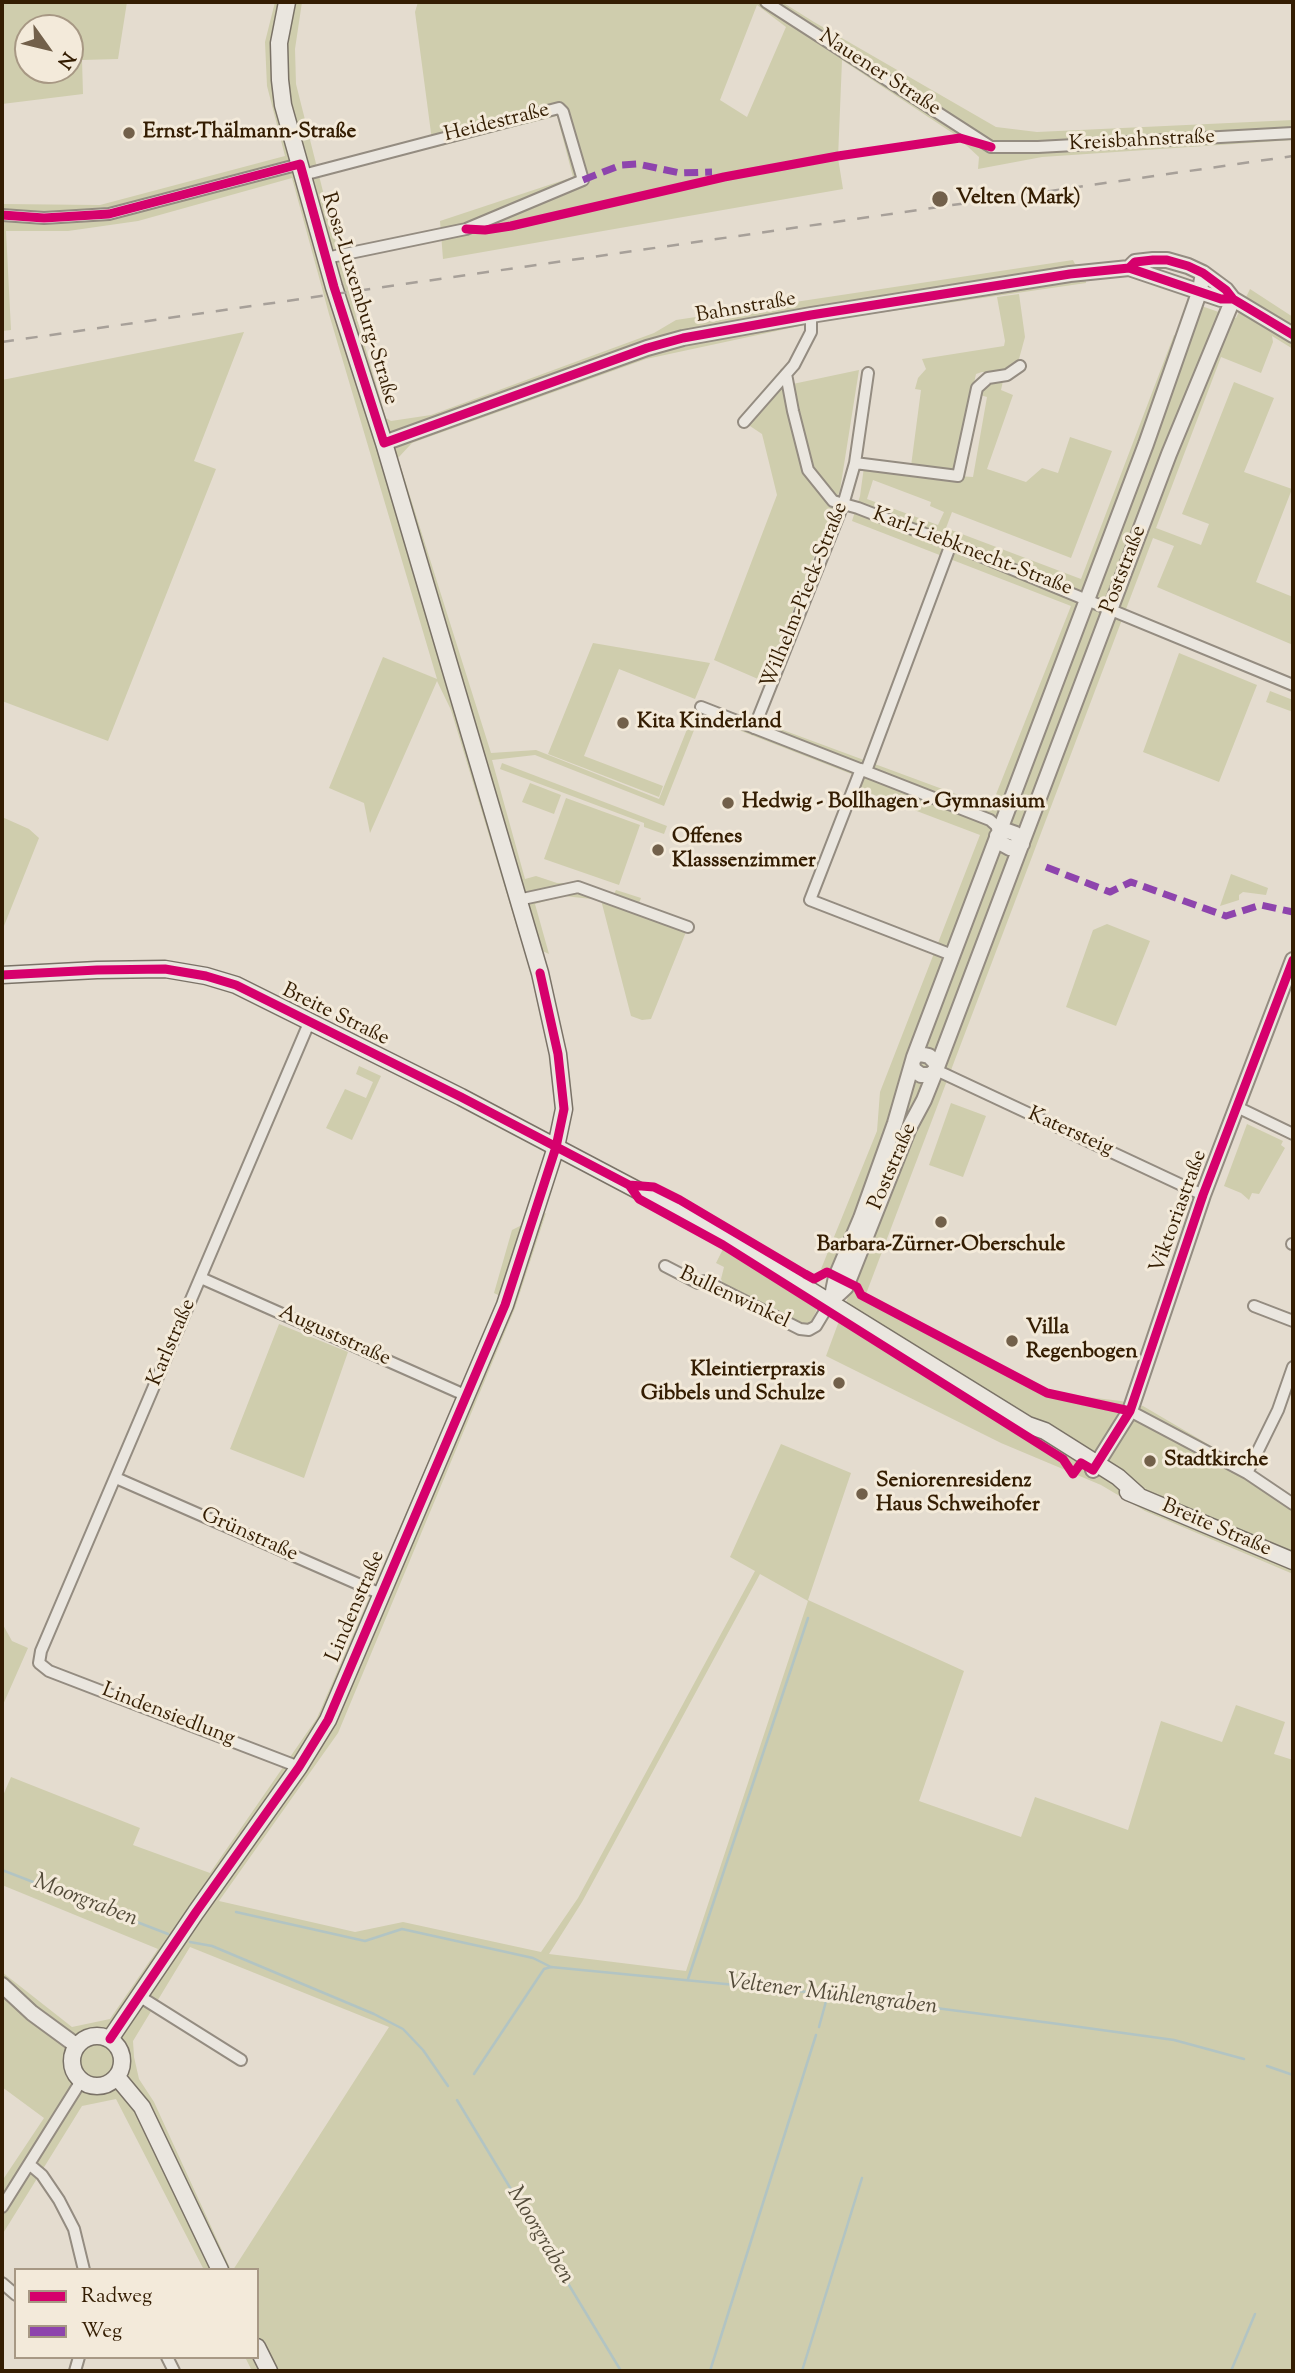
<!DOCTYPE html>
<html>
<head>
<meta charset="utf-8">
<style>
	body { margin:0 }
	#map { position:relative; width:1295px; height:2373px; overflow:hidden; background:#e4dccf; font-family:"Sorts Mill Goudy",serif }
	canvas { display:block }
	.frame { position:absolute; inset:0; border:4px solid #341d02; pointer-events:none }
	.legend { position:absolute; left:14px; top:2268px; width:245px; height:91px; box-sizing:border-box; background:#f3eada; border:2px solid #a79884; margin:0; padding:9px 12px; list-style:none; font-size:21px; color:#341d02 }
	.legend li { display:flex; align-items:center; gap:14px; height:35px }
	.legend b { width:35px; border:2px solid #a79884 }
	.north { position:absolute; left:14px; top:14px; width:70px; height:70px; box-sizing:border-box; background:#f3eada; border:2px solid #a79884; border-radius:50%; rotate:124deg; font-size:19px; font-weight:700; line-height:28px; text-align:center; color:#341d02 }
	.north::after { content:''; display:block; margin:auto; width:24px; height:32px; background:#72604a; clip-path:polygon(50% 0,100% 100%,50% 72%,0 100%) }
</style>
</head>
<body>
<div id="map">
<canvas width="1295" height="2373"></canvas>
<div class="frame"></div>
<ul class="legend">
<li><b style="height:9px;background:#d6006c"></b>Radweg</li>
<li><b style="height:9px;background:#8e44ad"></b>Weg</li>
</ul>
<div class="north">N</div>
</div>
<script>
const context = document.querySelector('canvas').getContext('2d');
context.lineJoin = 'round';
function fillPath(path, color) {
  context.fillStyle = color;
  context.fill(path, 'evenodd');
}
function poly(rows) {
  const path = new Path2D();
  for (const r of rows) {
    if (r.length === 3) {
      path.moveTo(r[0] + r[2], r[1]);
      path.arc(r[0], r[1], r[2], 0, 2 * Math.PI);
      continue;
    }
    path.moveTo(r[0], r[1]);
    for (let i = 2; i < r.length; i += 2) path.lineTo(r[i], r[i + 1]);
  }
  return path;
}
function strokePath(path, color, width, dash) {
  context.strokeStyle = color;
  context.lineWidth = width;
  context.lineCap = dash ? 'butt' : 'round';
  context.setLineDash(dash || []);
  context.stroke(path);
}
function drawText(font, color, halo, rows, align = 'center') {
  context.font = font + ' "Sorts Mill Goudy",serif';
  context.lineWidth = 6;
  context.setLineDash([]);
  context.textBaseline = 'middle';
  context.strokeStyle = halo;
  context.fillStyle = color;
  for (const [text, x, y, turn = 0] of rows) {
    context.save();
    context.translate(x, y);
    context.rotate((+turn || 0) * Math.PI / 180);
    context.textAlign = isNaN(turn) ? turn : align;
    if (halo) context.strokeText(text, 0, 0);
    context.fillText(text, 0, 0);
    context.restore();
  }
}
const green = poly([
	[2,2,127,2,118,59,82,60,83,94,2,104],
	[28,28,70,28,70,70,28,70],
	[275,2,302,2,295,49,296,84,344,275,386,418,391,421,431,415,654,333,676,320,1073,260,1075,264,1085,266,1086,283,823,321,646,359,412,443,398,458,491,753,536,750,659,799,698,702,748,722,772,726,991,807,1071,606,852,521,860,496,864,467,952,482,958,476,973,477,987,397,980,395,982,390,996,380,1003,381,1001,390,1013,395,987,469,1026,482,1042,468,1058,473,1070,437,1112,451,1071,558,952,512,946,528,1081,579,1174,335,1178,336,1189,308,1187,301,1236,318,1250,289,1293,317,1293,349,1272,336,1273,342,1261,373,1221,357,1156,528,1201,545,1209,524,1182,514,1234,382,1274,398,1244,472,1292,489,1256,582,1293,597,1293,645,1157,587,1174,546,1153,538,866,1294,1053,1393,1121,1401,1143,1406,1252,1470,1293,1499,1293,1574,1145,1511,1101,1485,1001,1443,826,1356,852,1286,821,1269,877,1131,880,1092,980,835,856,788,859,777,700,715,664,806,535,755,492,760,525,879,536,876,557,883,576,883,614,894,616,890,641,898,639,903,690,922,651,1019,642,1020,631,1016,601,900,564,896,535,904,549,954,521,941,451,710,437,681,370,833,364,803,329,788,383,657,437,679,329,314,292,178,138,221,68,231,6,231,11,330,2,331,2,204,100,205,285,156,267,86,265,42],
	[873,480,931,502,930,506,944,512,938,525,867,499],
	[418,2,782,2,814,22,996,127,1037,132,1293,120,1293,140,1042,157,978,169,979,157,954,134,842,60,838,158,843,189,443,259,440,221,573,177,557,116,433,148,415,12],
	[757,5,786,27,747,117,720,100],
	[1019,294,1025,337,1019,359,1017,364,1003,372,982,372,976,374,954,473,911,466,921,390,915,389,918,378,926,369,922,359,1004,346,1005,341,997,297],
	[244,332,194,461,216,469,108,741,2,701,2,380],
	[859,370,840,490,765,682,714,660,777,495,762,434,744,422,786,374,788,385],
	[593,643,710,663,695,699,619,669,584,756,663,786,659,797,548,754],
	[1179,653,1257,685,1219,782,1143,752],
	[1270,691,1293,700,1293,712,1266,702],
	[502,763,667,826,664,834,644,827,644,823,500,769],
	[530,783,561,795,554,814,522,802],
	[566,798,640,825,619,885,544,859],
	[2,817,29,829,39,838,2,931],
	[1231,874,1268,888,1266,895,1243,892,1239,895,1239,900,1220,906],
	[1107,924,1150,941,1116,1026,1066,1007,1093,930],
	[359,1066,381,1076,352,1140,326,1128,345,1089,366,1098,373,1082,356,1074],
	[951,1103,986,1116,963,1177,929,1165],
	[1247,1124,1283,1141,1281,1145,1285,1148,1259,1194,1252,1193,1249,1200,1241,1193,1224,1186],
	[546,1213,515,1308,338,1733,219,1901,355,1932,403,1922,541,1952,578,1898,755,1571,730,1557,781,1444,851,1473,808,1600,964,1671,919,1801,1021,1837,1035,1797,1128,1830,1161,1721,1222,1742,1236,1705,1285,1722,1274,1754,1293,1760,1293,2371,252,2371,245,2357,257,2357,257,2270,233,2270,389,2027,190,1947,133,2041,134,2057,139,2079,154,2102,231,2270,204,2270,116,2099,82,2106,2,2235,2,2181,44,2118,2,2087,2,1972,72,2027,110,2019,158,1949,2,1885,2,1798,11,1777,140,1828,133,1845,210,1873,317,1718,500,1296,494,1293,512,1230],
	[760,1574,808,1601,686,1971,549,1954,582,1902],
	[723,1249,817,1309,812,1320,807,1324,799,1324,724,1285,721,1279,724,1267,716,1263],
	[279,1324,348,1352,304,1478,230,1449],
	[2,1623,12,1641,28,1648,2,1707]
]);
const stream = poly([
	[2,1870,168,1934],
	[236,1912,365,1941,402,1929,533,1958,551,1967],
	[190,1942,212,1946,374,2014,403,2029,423,2050,448,2086],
	[688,1979,808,1618],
	[819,2027,828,1994],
	[1267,2066,1293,2075],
	[474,2074,544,1969,551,1967,828,1994,1051,2023,1174,2040,1244,2059],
	[457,2100,621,2371],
	[710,2371,816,2035],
	[802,2371,862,2178],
	[1231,2371,1255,2314]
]);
const minor = poly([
	[766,2,991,147,1038,147,1293,133],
	[303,175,559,108,563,112,583,180,466,229,326,258],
	[2,215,44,218,109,214,300,164],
	[786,374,793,411,808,470,833,501,858,508,951,544,1293,685],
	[744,422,794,365,811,332,811,315],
	[855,463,958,476,977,388,988,378,1007,375,1020,366],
	[701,707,990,820,999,828],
	[754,728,843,505,855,463,868,373],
	[861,769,810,900,952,955],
	[866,771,951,544],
	[518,900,578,887,688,927],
	[936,1070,1203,1195],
	[1237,1107,1293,1134],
	[1292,1244,1293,1244],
	[665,1266,698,1283,705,1281,800,1329,809,1330,816,1326,831,1301],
	[201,1278,467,1396],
	[1254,1306,1293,1321],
	[1130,1411,1247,1473,1293,1504],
	[1247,1473,1278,1410,1293,1367],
	[116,1478,381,1594],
	[299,1767,49,1671,39,1663,41,1651,309,1023],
	[139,1996,241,2060],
	[29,2164,42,2175,59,2200,74,2229,84,2270],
	[2,2207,81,2081],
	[2,2283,16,2295],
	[167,2357,174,2371],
	[75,2371,79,2357]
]);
const tertiary = poly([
	[1129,268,1135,262,1153,260,1167,260,1188,266,1203,273,1226,290,1233,299,1293,335],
	[384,443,647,348,683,338,811,315,1070,274,1129,268,1221,299,1233,299],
	[997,836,999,842,1010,848,1022,844,1016,834,999,828],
	[912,1064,914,1070,921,1075,930,1075,936,1070,936,1063,929,1056,920,1054,914,1057],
	[831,1301,836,1277,861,1218,895,1123,914,1057,1146,444,1200,290,1203,273],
	[831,1301,846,1287,909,1128,924,1100,936,1070,1169,454,1233,299],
	[1093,1470,1130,1411,1203,1195,1293,960],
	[2,1985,32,2013,77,2046]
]);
const secondary = poly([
	[2,975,97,970,165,969,206,976,236,985,461,1097,713,1230,1028,1425,1045,1431,1118,1477,1138,1495],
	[1128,1492,1293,1561],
	[97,2061,25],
	[110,2039,196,1912,299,1767,328,1720,505,1305,556,1147,564,1109,558,1054,540,973,384,443,334,287,283,105,280,80,279,43,287,2],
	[117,2077,142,2107,220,2270],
	[257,2347,269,2371]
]);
const rail = poly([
	[2,342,1293,156]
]);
const quiet = poly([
	[583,180,621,165,638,164,680,173,712,172],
	[1046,867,1110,892,1131,882,1226,916,1261,905,1293,912]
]);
const cycleway = poly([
	[2,215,44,218,109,214,300,164,334,287,384,443,647,348,683,338,811,315,1070,274,1129,268,1221,299,1233,299],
	[466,229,485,230,511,226,724,177,838,156,960,138,991,147],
	[1129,268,1135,262,1153,260,1167,260,1188,266,1203,273,1226,290,1233,299,1293,335],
	[2,975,97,970,165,969,206,976,236,985,461,1097,629,1185,654,1187,680,1200,805,1274,814,1279,827,1272,857,1287,861,1295,1047,1393,1130,1411],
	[629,1185,639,1199,723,1245,1063,1459,1073,1474,1081,1463,1093,1470,1130,1411,1203,1195,1293,960],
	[110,2039,196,1912,299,1767,328,1720,505,1305,556,1147,564,1109,558,1054,540,973]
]);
const markers = [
	[129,133,7,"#72604a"],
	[940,199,9,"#72604a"],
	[623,723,7,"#72604a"],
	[728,803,7,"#72604a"],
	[658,850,7,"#72604a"],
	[941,1222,7,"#72604a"],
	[1012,1341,7,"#72604a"],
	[839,1383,7,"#72604a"],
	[1150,1461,7,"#72604a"],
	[862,1494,7,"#72604a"]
];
const streetNames = [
	["Nauener Straße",879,74,33],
	["Heidestraße",497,124,-14],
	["Kreisbahnstraße",1142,142,-3],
	["Rosa-Luxemburg-Straße",358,299,73],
	["Bahnstraße",746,309,-10],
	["Karl-Liebknecht-Straße",972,553,21],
	["Poststraße",1125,570,-69],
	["Wilhelm-Pieck-Straße",806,596,-68],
	["Breite Straße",335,1016,26],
	["Katersteig",1070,1133,24],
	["Poststraße",894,1167,-67],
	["Viktoriastraße",1180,1212,-70],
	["Bullenwinkel",734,1299,25],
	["Auguststraße",334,1337,24],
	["Karlstraße",173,1343,-67],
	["Breite Straße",1216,1529,23],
	["Grünstraße",249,1536,24],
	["Lindenstraße",357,1607,-67],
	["Lindensiedlung",168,1716,21]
];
const poiNames = [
	["Ernst-Thälmann-Straße",143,133],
	["Velten (Mark)",956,199],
	["Kita Kinderland",637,723],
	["Hedwig - Bollhagen - Gymnasium",742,803],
	["Offenes",672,838],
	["Klasssenzimmer",672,862],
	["Barbara-Zürner-Oberschule",941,1246,"center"],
	["Villa",1026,1329],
	["Regenbogen",1026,1353],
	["Kleintierpraxis",825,1371,"right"],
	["Gibbels und Schulze",825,1395,"right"],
	["Stadtkirche",1164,1461],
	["Seniorenresidenz",876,1482],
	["Haus Schweihofer",876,1506]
];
const waterNames = [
	["Moorgraben",85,1902,21],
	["Veltener Mühlengraben",832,1996,7],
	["Moorgraben",539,2236,59]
];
fillPath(green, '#cfcdad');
strokePath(stream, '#b2c4c3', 2.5);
strokePath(minor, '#948c81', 14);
strokePath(tertiary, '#948c81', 18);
strokePath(secondary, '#7a7267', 19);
strokePath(minor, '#eae6df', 10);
strokePath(tertiary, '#eae6df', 14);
strokePath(secondary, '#eae6df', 16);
strokePath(rail, '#a7a099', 2.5, [12, 12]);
strokePath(quiet, '#8e44ad', 7, [14, 7]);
strokePath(cycleway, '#d6006c', 9);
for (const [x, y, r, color] of markers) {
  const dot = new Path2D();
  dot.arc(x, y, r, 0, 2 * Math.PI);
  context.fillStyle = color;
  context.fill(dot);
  strokePath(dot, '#f3eada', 2.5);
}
drawText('21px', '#341d02', '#f3eada', streetNames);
drawText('bold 21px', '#341d02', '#f3eada', poiNames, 'left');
drawText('italic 23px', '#544c3a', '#f3eada', waterNames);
</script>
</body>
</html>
